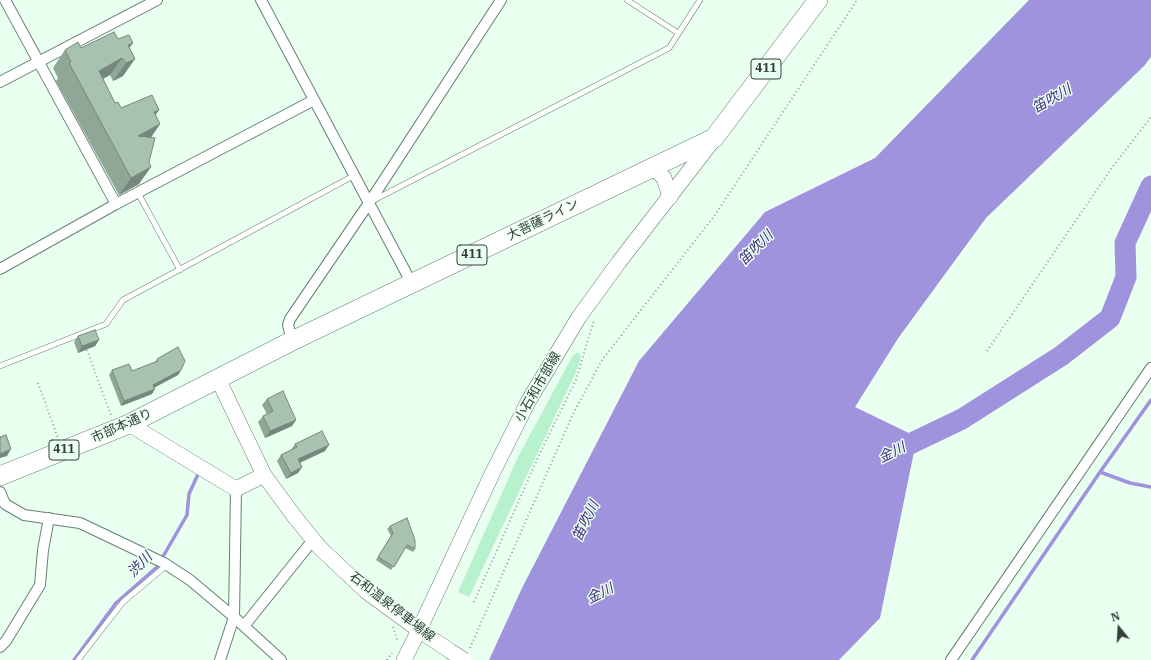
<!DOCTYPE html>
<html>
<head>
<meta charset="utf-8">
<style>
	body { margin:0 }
	#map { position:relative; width:1151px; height:660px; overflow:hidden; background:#e9fff0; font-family:"IBM Plex Serif",serif }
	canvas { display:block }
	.north { position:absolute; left:1099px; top:608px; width:40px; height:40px; -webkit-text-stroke:3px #e9fff0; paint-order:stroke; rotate:342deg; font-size:11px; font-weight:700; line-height:16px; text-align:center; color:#333e37 }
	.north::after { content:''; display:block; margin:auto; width:14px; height:18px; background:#333e37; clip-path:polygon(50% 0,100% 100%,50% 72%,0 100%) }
</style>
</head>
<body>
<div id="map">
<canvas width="1151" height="660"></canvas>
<div class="north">N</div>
</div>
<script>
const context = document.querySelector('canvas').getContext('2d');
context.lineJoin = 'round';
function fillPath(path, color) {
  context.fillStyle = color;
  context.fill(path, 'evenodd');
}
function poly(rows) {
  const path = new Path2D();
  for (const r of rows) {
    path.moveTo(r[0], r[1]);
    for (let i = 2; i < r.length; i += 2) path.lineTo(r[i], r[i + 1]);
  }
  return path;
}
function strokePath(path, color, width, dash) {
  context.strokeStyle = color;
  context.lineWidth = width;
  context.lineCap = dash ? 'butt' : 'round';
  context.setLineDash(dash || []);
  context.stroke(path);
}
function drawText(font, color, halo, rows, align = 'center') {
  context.font = font + ' "IBM Plex Serif","Noto Sans JP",serif';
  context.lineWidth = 3;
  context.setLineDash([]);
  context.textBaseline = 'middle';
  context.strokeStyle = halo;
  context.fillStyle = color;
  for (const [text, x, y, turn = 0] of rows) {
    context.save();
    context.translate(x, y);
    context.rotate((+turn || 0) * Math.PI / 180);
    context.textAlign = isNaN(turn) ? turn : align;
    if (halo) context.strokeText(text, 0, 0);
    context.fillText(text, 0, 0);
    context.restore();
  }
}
const green = poly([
	[577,353,580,353,581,357,577,370,469,597,458,592,518,457,573,355]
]);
const water = poly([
	[1029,0,1151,0,1151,57,1144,66,986,218,899,337,855,407,917,437,880,618,839,660,489,660,522,588,639,361,765,212,875,158]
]);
const stream = poly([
	[1100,472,1130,483,1151,487],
	[74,660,116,603,157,567,187,515,189,494,199,472],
	[972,660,1100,472,1151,400]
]);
const river = poly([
	[891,453,962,419,1061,356,1110,318,1126,277,1125,243,1151,186]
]);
const path = poly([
	[87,350,111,415],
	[987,351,1111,169,1151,117],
	[38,383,58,438],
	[474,602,540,453,576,380,594,320],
	[393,627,398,642],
	[470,648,572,416,602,360,715,215,857,0],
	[387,660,392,653]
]);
const lane = poly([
	[627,0,678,33],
	[138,193,180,270],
	[372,201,669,48,700,0],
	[0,366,106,324,123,300,355,175],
	[78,660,123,602,167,565]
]);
const street = poly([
	[5,0,116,204],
	[261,0,412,284],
	[0,82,157,0],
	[0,269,116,204,314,100],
	[292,341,288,325,290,319,369,203,501,0],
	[0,492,5,504,24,515,80,523,164,563,190,580,234,617,281,660],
	[244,626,313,540],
	[0,647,6,641,40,585,43,550,49,518],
	[220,660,234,617,236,489],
	[951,660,1151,368]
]);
const secondary = poly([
	[650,168,657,171,664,178,670,197],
	[218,379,264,475,294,516,320,548,367,592,419,630,450,651],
	[129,424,236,489,264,475],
	[404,660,419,630,492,474,529,400,579,317,619,262,714,139]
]);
const highway = poly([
	[0,476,129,424,292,341,714,138,818,0]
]);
const secondaryBridge = poly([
	[450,651,464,660]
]);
const wall = poly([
	[118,39,130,48,123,76,113,81,110,75,103,79,115,103,121,108,156,116,160,124,150,138,139,184,119,195,56,81,58,78,53,68,65,50,81,48],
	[78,336,99,340,95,346,78,353,74,342],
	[157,359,181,370,178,375,154,387,152,394,121,406,109,375,112,370,132,371,155,362],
	[267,399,296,420,292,426,265,438,258,422,263,416,267,414,262,405],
	[295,444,325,451,300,463,302,467,298,473,286,479,277,461,281,455,291,450],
	[390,526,415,549,413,552,405,548,391,570,376,560,391,536,387,529]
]);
const shadedWall = poly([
	[133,43,110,75,86,88,99,71,128,45],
	[135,59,123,76,113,81,126,63],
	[159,110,147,128,154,112],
	[160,124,148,142,138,136],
	[151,167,139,184,119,195,131,178],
	[99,340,95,346,78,353,82,346],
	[181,370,178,375,150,390,153,385],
	[155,389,152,394,121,406,124,401],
	[296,420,292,426,265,438,270,431],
	[329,445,325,451,294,465,298,459],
	[11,449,7,456,0,458,0,454],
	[302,467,298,473,286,479,291,473]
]);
const building = poly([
	[114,32,118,39,129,35,133,43,128,45,135,59,126,63,122,58,99,71,115,103,118,102,121,108,152,95,159,110,154,112,160,124,138,136,155,138,149,162,151,167,131,178,69,63,71,62,65,50,78,42,81,48,114,32],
	[95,330,99,340,82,346,78,336,95,330],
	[178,347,185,361,181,370,153,385,155,389,124,401,112,370,129,364,132,371,158,361,157,359,178,347],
	[283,391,296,420,270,431,263,416,273,411,267,399,283,391],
	[322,431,329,445,298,459,302,467,291,473,281,455,297,447,295,444,322,431],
	[6,435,11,449,0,454,0,437,6,435],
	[407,518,415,540,415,549,407,545,394,567,378,557,393,533,390,526,407,518]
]);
const shields = [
	[766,69,30],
	[472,255,30],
	[64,450,30]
];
const shieldNames = [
	["411",766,69],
	["411",472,255],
	["411",64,450]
];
const streetNames = [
	["大菩薩ライン",543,220,-26],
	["小石和市部線",538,387,-60],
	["市部本通り",122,426,-24],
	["石和温泉停車場線",392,607,38]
];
const waterNames = [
	["笛吹川",1052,99,-30],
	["笛吹川",756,248,-45],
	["金川",892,453,-26],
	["笛吹川",586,521,-64],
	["渋川",140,565,-46],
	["金川",600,594,-26]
];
fillPath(green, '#b8f1cd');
fillPath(water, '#9f93de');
strokePath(stream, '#9f93de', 3.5);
strokePath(river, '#9f93de', 21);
strokePath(lane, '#678070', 6);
strokePath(street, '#678070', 12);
strokePath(secondary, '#678070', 16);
strokePath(highway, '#678070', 20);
strokePath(path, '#8e9e93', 2, [1, 3]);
strokePath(lane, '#fff', 5);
strokePath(street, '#fff', 10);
strokePath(secondary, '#fff', 15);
strokePath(highway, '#fff', 19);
strokePath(secondaryBridge, '#678070', 16, []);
strokePath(secondaryBridge, '#fff', 15);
fillPath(wall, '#90a797');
fillPath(shadedWall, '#75887b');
fillPath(building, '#a7c2b0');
strokePath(building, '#75887b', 1);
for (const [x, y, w] of shields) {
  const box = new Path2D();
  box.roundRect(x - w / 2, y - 10, w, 20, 3);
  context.fillStyle = '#e9fff0';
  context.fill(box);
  strokePath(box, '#333e37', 1);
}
drawText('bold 12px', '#333e37', null, shieldNames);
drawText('13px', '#333e37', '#e9fff0', streetNames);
drawText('italic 14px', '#422a81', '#e9fff0', waterNames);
</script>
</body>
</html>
